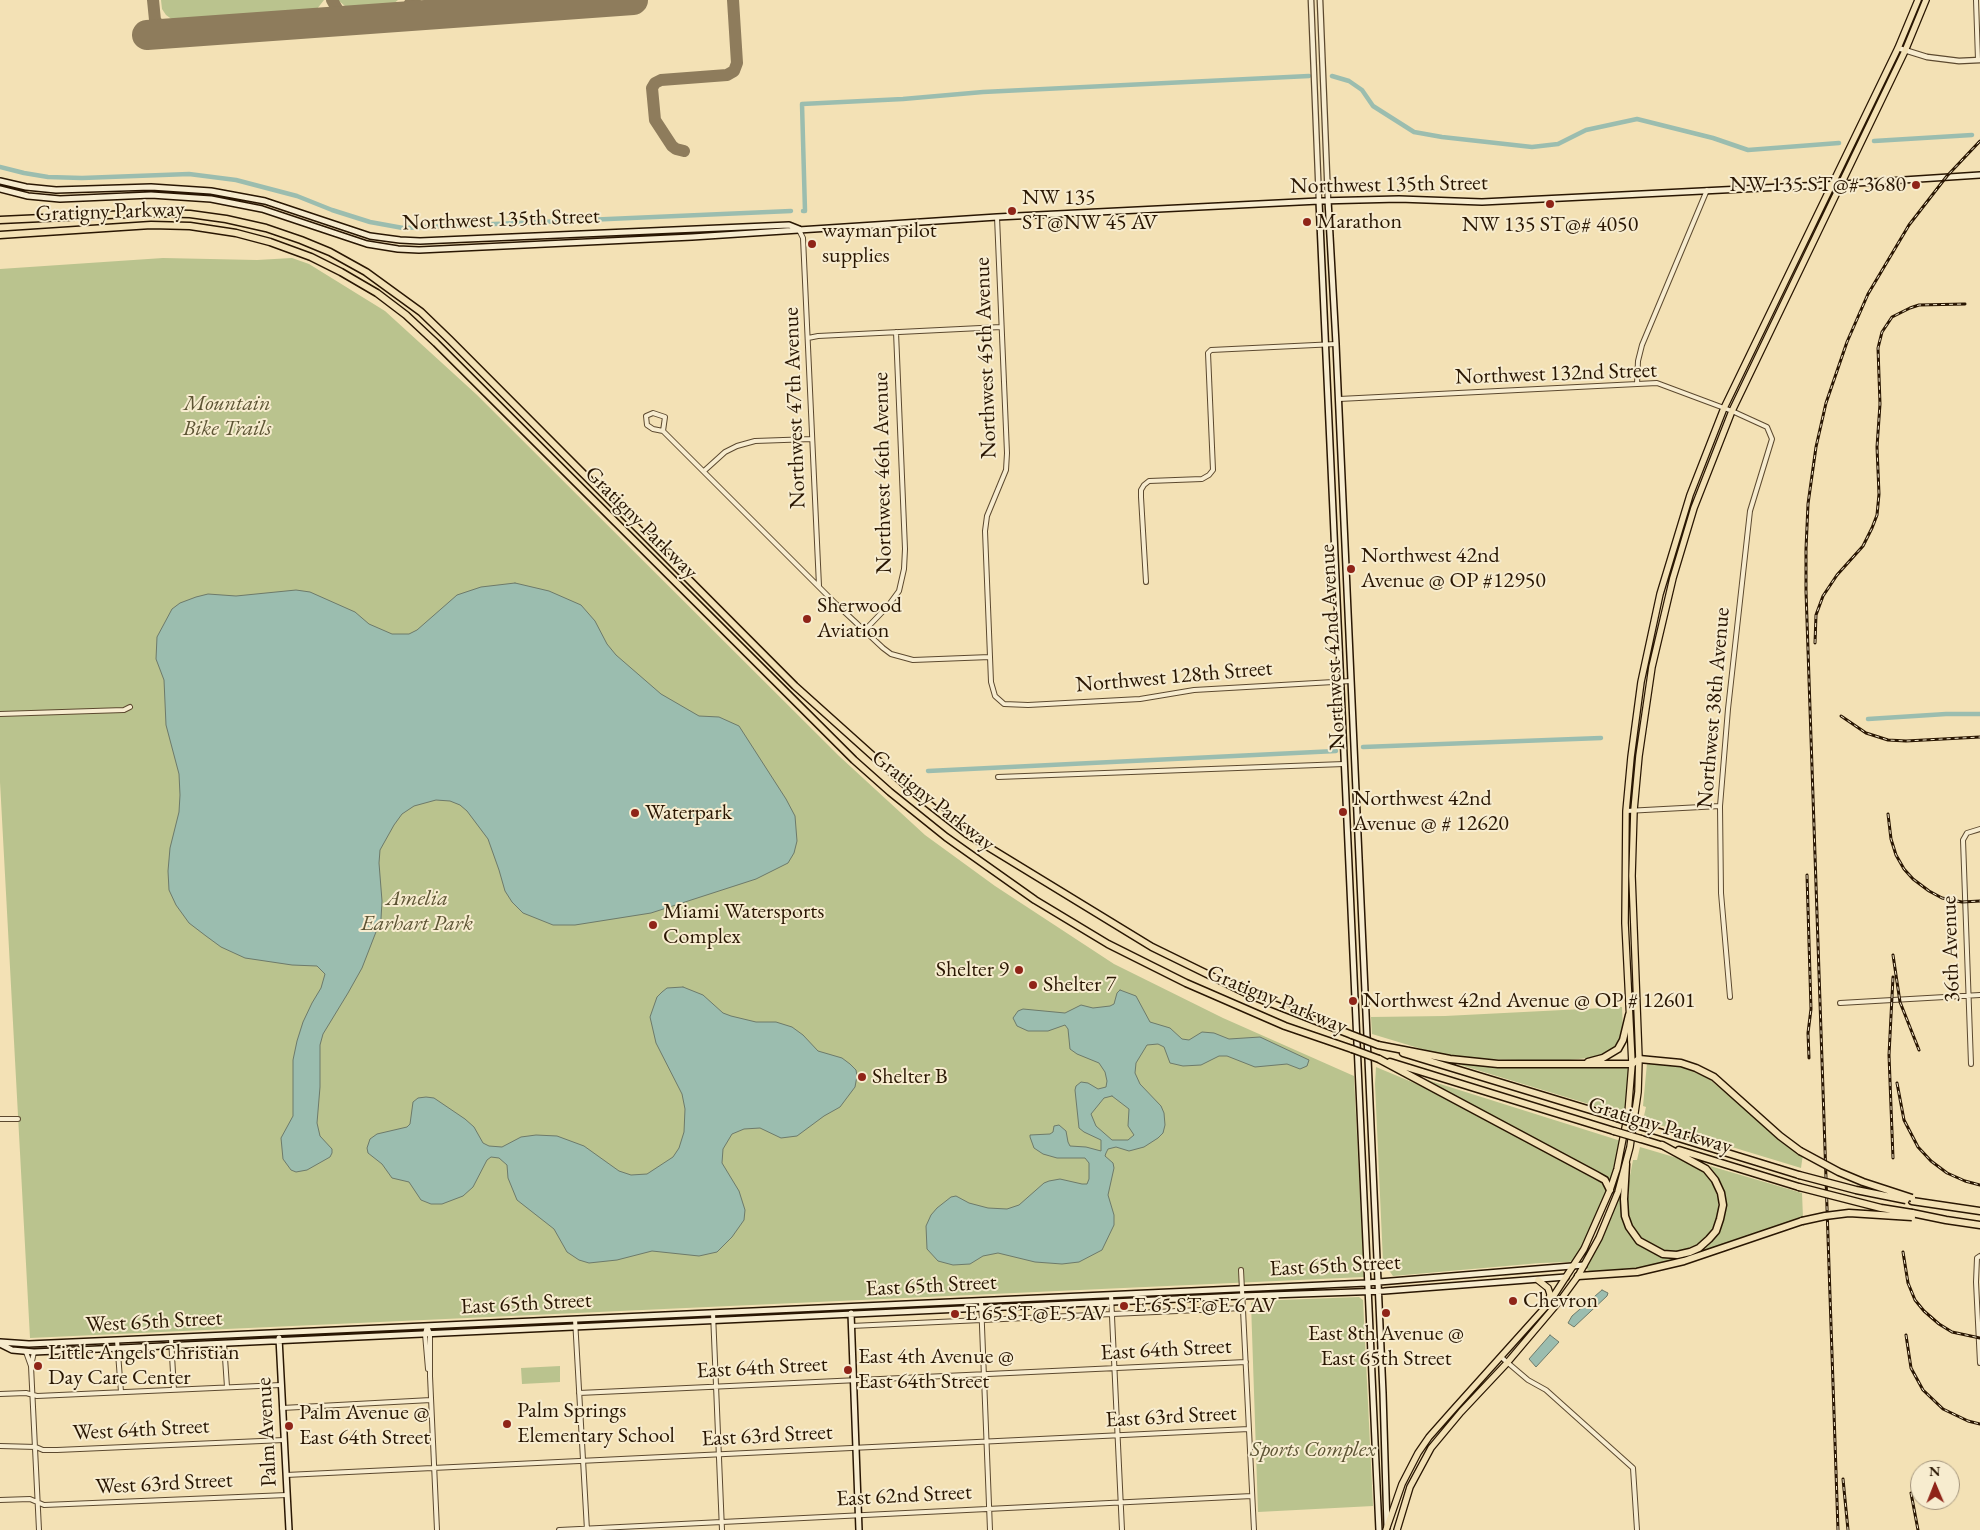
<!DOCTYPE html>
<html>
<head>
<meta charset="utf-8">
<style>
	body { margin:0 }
	#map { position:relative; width:1980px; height:1530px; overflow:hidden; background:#f3e1b5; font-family:"EB Garamond",serif }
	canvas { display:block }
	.north { position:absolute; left:1910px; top:1460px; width:50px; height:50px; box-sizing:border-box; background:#f7eccf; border:1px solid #a5967d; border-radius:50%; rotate:359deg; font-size:14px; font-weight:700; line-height:20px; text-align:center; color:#291602 }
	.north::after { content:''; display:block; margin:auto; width:18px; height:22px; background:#8f2418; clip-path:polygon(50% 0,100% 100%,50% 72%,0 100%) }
</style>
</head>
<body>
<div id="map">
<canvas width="1980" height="1530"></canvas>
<div class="north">N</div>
</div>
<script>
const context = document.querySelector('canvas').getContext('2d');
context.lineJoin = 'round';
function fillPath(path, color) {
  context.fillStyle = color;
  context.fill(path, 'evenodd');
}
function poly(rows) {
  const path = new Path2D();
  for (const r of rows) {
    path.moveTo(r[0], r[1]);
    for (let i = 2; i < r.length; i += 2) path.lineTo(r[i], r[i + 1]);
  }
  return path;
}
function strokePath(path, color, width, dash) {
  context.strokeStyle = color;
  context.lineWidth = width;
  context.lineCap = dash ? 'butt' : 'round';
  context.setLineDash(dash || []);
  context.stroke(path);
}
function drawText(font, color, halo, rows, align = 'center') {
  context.font = font + ' "EB Garamond",serif';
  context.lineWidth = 4;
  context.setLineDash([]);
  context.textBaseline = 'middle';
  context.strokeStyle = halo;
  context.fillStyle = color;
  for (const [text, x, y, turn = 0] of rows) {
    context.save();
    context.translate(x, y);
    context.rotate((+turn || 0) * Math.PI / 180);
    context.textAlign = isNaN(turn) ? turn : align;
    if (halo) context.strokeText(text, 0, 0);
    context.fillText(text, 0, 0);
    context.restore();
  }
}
const green = poly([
	[161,0,324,0,317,9,308,13,181,22,173,20,166,15,162,9],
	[338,0,398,0,392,5,385,8,354,10,346,7],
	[163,258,257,260,292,258,309,264,385,311,476,394,839,756,925,835,995,886,1114,964,1223,1018,1354,1076,1364,1277,30,1338,0,782,0,269],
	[1622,1007,1623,1030,1619,1041,1610,1051,1598,1057,1559,1061,1479,1059,1435,1053,1372,1034,1371,1017,1445,1016],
	[1454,1061,1623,1066,1629,1069,1625,1115,1454,1063],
	[1647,1063,1679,1066,1708,1078,1775,1135,1803,1154,1801,1168,1643,1120,1646,1107,1643,1106],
	[1376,1067,1438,1093,1603,1182,1606,1186,1606,1194,1587,1239,1574,1260,1569,1262,1540,1263,1393,1276,1383,1262,1375,1084],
	[1418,1077,1621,1141,1610,1181,1598,1173],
	[1640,1147,1684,1160,1705,1173,1713,1184,1718,1199,1719,1215,1710,1233,1696,1245,1678,1252,1663,1251,1642,1239,1635,1232,1628,1215,1626,1198,1629,1196,1629,1181,1633,1160,1637,1160],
	[1710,1166,1802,1193,1803,1218,1699,1253,1708,1246,1719,1233,1725,1212,1725,1193,1722,1185],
	[1621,1190,1622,1206,1639,1243,1652,1253,1666,1258,1675,1258,1676,1260,1633,1269,1597,1272,1589,1271,1586,1268,1599,1245],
	[1359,1297,1363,1300,1373,1506,1258,1512,1251,1303,1254,1301],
	[560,1366,560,1382,522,1384,521,1368]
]);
const water = poly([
	[515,583,549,591,581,605,595,621,607,644,616,655,661,694,699,716,719,717,739,726,786,799,795,816,797,841,794,853,788,863,756,879,651,913,575,925,553,925,523,913,512,902,505,891,499,870,488,839,467,811,460,805,450,801,436,800,414,806,402,814,394,825,380,850,379,863,382,901,381,919,362,968,348,993,323,1034,320,1045,320,1087,317,1123,320,1136,332,1149,332,1153,330,1157,307,1170,296,1172,291,1170,283,1159,281,1138,293,1116,293,1060,297,1041,303,1022,312,1003,321,988,325,974,317,966,292,965,245,958,221,947,206,936,189,923,176,905,169,890,168,871,170,848,179,812,180,795,179,774,166,725,164,680,156,659,157,637,172,609,180,603,196,597,208,594,236,596,296,590,310,592,355,612,369,624,392,634,409,634,417,630,457,595,481,587,515,583],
	[683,987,703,995,723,1013,731,1016,756,1022,776,1022,792,1027,803,1035,818,1051,842,1058,850,1064,856,1070,857,1076,855,1087,840,1107,824,1116,797,1136,781,1138,760,1128,744,1129,732,1134,723,1149,722,1163,739,1191,745,1210,744,1220,732,1237,717,1252,699,1256,652,1251,617,1260,589,1263,579,1260,567,1252,554,1229,517,1200,508,1178,507,1165,499,1158,491,1157,487,1160,473,1187,463,1196,442,1204,431,1204,421,1200,409,1182,392,1178,382,1164,368,1153,367,1148,370,1139,377,1134,407,1127,410,1124,413,1102,418,1098,426,1097,434,1098,465,1119,474,1127,483,1143,489,1146,502,1147,521,1137,536,1135,557,1136,584,1146,619,1171,631,1175,647,1174,673,1157,679,1148,684,1132,685,1109,682,1094,656,1043,650,1017,657,997,662,992,667,988,683,987],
	[1120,990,1136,996,1150,1022,1170,1028,1182,1039,1189,1040,1202,1032,1214,1033,1229,1039,1260,1037,1309,1060,1307,1066,1300,1069,1287,1064,1255,1067,1227,1056,1219,1056,1201,1065,1183,1066,1170,1063,1164,1047,1158,1044,1147,1045,1136,1063,1135,1073,1140,1084,1161,1106,1164,1113,1165,1125,1163,1133,1158,1138,1144,1147,1129,1151,1116,1147,1108,1149,1106,1153,1105,1156,1113,1163,1114,1168,1108,1195,1114,1215,1114,1225,1102,1250,1079,1262,1062,1264,1035,1262,998,1253,983,1256,970,1264,953,1265,938,1261,927,1249,926,1226,931,1215,937,1208,951,1197,956,1196,969,1203,988,1208,1007,1209,1019,1205,1044,1183,1049,1181,1060,1179,1082,1184,1087,1184,1089,1179,1089,1163,1085,1158,1057,1158,1043,1154,1034,1148,1030,1137,1030,1135,1050,1134,1053,1132,1054,1126,1059,1125,1066,1131,1068,1142,1070,1146,1086,1147,1101,1151,1101,1140,1084,1132,1079,1128,1075,1090,1076,1086,1081,1082,1088,1083,1098,1089,1106,1087,1107,1081,1105,1072,1099,1063,1077,1054,1070,1049,1068,1029,1065,1025,1048,1031,1028,1031,1017,1026,1013,1018,1018,1011,1023,1009,1065,1013,1081,1005,1093,1008,1110,1006,1114,1004,1117,993,1120,990],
	[1112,1096,1129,1109,1128,1126,1134,1135,1128,1140,1112,1140,1096,1126,1091,1114,1104,1098,1112,1096],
	[1602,1290,1608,1293,1607,1296,1574,1327,1568,1323,1572,1316,1602,1290],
	[1550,1335,1559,1342,1536,1367,1529,1359,1550,1335]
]);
const canal = poly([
	[1332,76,1349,81,1362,90,1373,106,1414,132,1442,137,1532,147,1558,144,1586,130,1637,119,1713,138,1748,150,1839,143],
	[1874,141,1972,135],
	[0,167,24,173,48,177,82,178,189,174,236,180,297,196,332,210,370,222,403,228,791,211],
	[803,211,805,211,802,104,903,99,983,92,1309,76],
	[1868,719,1946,714,1980,714],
	[1363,747,1601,738],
	[928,771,1336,751]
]);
const taxiway = poly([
	[153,0,155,20,164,33],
	[332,0,340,14,352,20],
	[413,0,421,11,432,14],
	[572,0,590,3],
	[616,1,621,0],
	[526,8,544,0],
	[392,17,405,12,412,0],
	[684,151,676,149,672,146,655,120,652,88,655,83,661,80,727,75,734,71,737,63,733,0]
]);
const runway = poly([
	[147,35,633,0]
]);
const minor = poly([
	[1976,0,1978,60],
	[997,217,1007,453,1006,470,987,516,985,531,991,682,995,696,1004,704,1028,705,1140,699,1194,690,1351,681],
	[799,230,803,238,819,586],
	[808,338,818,336,1001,327],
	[1637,384,1638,361,1642,345,1707,190],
	[1339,399,1657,383,1732,411,1767,427,1772,439,1750,511,1728,709,1720,806,1721,893,1730,997],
	[663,431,665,417,653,413,646,416,647,425,653,429,663,431,836,604,883,648,891,654,913,660,990,657],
	[704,471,725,452,737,446,755,441,812,439],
	[1146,582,1141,497,1141,490,1144,485,1149,481,1202,479,1209,475,1213,470,1208,353,1211,350,1336,344],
	[865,630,888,606,899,591,904,569,905,549,896,332],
	[0,714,124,710,130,707],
	[998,777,1344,764],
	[1626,811,1720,806],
	[1840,1003,1980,995],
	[1971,1064,1963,840,1967,833,1980,829],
	[0,1119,18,1119],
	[1980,1256,1977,1258,1976,1282,1980,1363],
	[1241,1270,1254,1530],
	[1111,1295,1122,1530],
	[981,1301,990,1530],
	[713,1313,722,1530],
	[575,1319,587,1530],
	[427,1326,430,1334,430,1376,437,1530],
	[427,1326,425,1334,428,1369],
	[851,1326,1243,1308],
	[171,1338,174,1390],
	[117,1340,121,1392],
	[224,1343,227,1387],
	[26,1352,31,1366,39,1530],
	[1501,1357,1528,1380,1546,1390,1633,1468,1637,1530],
	[31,1366,34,1352],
	[579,1393,1246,1362],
	[0,1394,26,1393,37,1396,281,1385],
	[282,1408,431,1400],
	[0,1446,36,1447,43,1450,57,1450,284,1440],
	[286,1475,1249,1429],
	[0,1500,30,1499,44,1505,287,1495],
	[559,1530,1252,1496]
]);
const tertiary = poly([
	[1311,0,1319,201],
	[1320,0,1328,200],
	[1898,48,1927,57,1959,61,1980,60]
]);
const secondary = poly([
	[0,181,26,187,56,190,151,187,211,191,265,201,370,236,400,240,420,241,789,225,799,229],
	[0,189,28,196,60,199,151,195,211,199,262,209,367,244,398,249,419,250,692,237,997,217,1319,201,1399,199,1482,202,1842,184,1980,175],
	[1328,200,1336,344,1359,858,1383,1393,1387,1527],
	[1319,201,1379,1530],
	[851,1313,859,1530],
	[279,1338,289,1530],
	[0,1342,29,1344,1367,1283,1584,1265],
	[0,1344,12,1350,34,1352,1242,1296,1384,1291,1566,1277]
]);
const primary = poly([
	[1538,1280,1548,1288,1550,1294,1549,1303],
	[1386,1530,1402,1484,1418,1453,1429,1437,1452,1411,1549,1303,1584,1249,1610,1190,1617,1169,1628,1113,1632,1064,1625,923,1626,811,1631,757,1641,682,1660,594,1690,495,1724,408,1898,48,1918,0],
	[1397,1530,1410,1487,1431,1448,1461,1412,1507,1363,1562,1298,1578,1276,1599,1238,1618,1192,1630,1147,1638,1092,1639,1059,1632,876,1634,810,1639,756,1652,667,1673,578,1694,508,1732,411,1905,51,1926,0]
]);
const motorway = poly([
	[0,220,151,213,190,214,226,219,266,228,301,240,330,252,366,272,421,312,450,340,795,686,912,791,967,834,1152,947,1250,995,1352,1035],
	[0,235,151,225,190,226,236,233,270,242,311,257,341,272,377,293,406,315,436,343,854,760,890,792,946,837,1035,900,1108,944,1186,983,1285,1026,1352,1049],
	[1378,1045,1450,1059,1498,1064,1632,1064,1639,1059,1681,1063,1696,1068,1714,1077,1780,1136,1800,1151],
	[1403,1053,1617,1118],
	[1379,1059,1596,1175,1605,1180,1610,1190],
	[1390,1062,1614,1131],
	[1588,1062,1603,1058,1618,1049,1623,1040,1629,1015],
	[1643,1127,1799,1175],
	[1641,1139,1664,1146],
	[1679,1150,1799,1187],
	[1626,1164,1624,1199,1625,1216,1629,1227,1639,1241,1663,1254,1677,1255,1690,1252,1699,1248,1709,1239,1716,1231,1720,1219,1723,1205,1721,1193,1715,1180,1706,1169,1662,1145],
	[1912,1201,1980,1211],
	[1912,1213,1946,1220,1980,1225],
	[1578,1276,1637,1272,1684,1261,1802,1221]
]);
const rail = poly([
	[1815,643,1816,615,1823,596,1837,575,1863,546,1872,528,1877,515,1879,494,1877,447,1880,404,1878,348,1882,332,1892,317,1910,308,1919,305,1965,304],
	[1841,716,1866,733,1888,740,1906,741,1980,737],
	[1888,814,1891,839,1896,855,1904,869,1913,879,1929,891,1942,898,1962,902,1980,901],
	[1807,875,1811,1009,1808,1033,1809,1058],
	[1893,955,1900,1002,1919,1050],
	[1897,1083,1904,1120,1918,1147,1931,1161,1947,1173,1965,1181,1980,1185],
	[1893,1158,1889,1055,1893,977],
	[1903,1252,1908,1283,1915,1300,1924,1311,1939,1324,1952,1332,1980,1338],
	[1906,1335,1911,1368,1923,1390,1943,1409,1968,1421,1980,1424],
	[1843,1479,1848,1530],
	[1911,1493,1918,1530],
	[1838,1530,1806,591,1806,549,1808,504,1816,447,1826,403,1847,342,1868,294,1909,225,1947,176,1980,141]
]);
const motorwayBridge = poly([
	[1352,1035,1378,1045],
	[1352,1049,1379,1059],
	[1617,1118,1643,1127],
	[1614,1131,1641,1139],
	[1800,1151,1839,1172,1863,1182,1912,1198],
	[1799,1175,1856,1190,1906,1200],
	[1799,1187,1881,1208,1912,1213],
	[1802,1221,1825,1216,1849,1213,1912,1217]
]);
const markers = [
	[1916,185,5,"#8f2418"],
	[1550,204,5,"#8f2418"],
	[1012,211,5,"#8f2418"],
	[1307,222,5,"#8f2418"],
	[812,244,5,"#8f2418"],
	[1351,569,5,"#8f2418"],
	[807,619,5,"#8f2418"],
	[1343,812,5,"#8f2418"],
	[635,813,5,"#8f2418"],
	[653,925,5,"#8f2418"],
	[1019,970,5,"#8f2418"],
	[1033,985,5,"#8f2418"],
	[1353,1001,5,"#8f2418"],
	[862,1077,5,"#8f2418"],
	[1513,1301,5,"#8f2418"],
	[1124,1306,5,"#8f2418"],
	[1386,1313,5,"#8f2418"],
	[955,1314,5,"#8f2418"],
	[38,1366,5,"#8f2418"],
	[848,1370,5,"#8f2418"],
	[507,1424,5,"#8f2418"],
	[289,1426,5,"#8f2418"]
];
const streetNames = [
	["Northwest 135th Street",1389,185,-1],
	["Gratigny Parkway",110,212,-2],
	["Northwest 135th Street",501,220,-2],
	["Northwest 45th Avenue",986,358,-92],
	["Northwest 132nd Street",1556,374,-2],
	["Northwest 47th Avenue",795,408,-92],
	["Northwest 46th Avenue",883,473,-91],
	["Gratigny Parkway",641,523,45],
	["Northwest 42nd Avenue",1333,647,-93],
	["Northwest 128th Street",1174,677,-5],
	["Northwest 38th Avenue",1714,708,-85],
	["Gratigny Parkway",933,801,38],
	["36th Avenue",1951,949,-92],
	["Gratigny Parkway",1277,1000,22],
	["Gratigny Parkway",1660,1126,17],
	["East 65th Street",1335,1266,-3],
	["East 65th Street",931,1286,-3],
	["East 65th Street",526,1304,-3],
	["West 65th Street",154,1322,-3],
	["East 64th Street",1166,1350,-3],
	["East 64th Street",762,1368,-3],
	["East 63rd Street",1171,1417,-3],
	["West 64th Street",141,1430,-3],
	["Palm Avenue",267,1432,-93],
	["East 63rd Street",767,1436,-3],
	["West 63rd Street",164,1484,-3],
	["East 62nd Street",904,1496,-3]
];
const poiNames = [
	["NW 135 ST@# 3680",1906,185,"right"],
	["NW 135",1022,198],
	["ST@NW 45 AV",1022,223],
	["Marathon",1317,222],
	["NW 135 ST@# 4050",1550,225,"center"],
	["wayman pilot",822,231],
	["supplies",822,256],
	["Northwest 42nd",1361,556],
	["Avenue @ OP #12950",1361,581],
	["Sherwood",817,606],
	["Aviation",817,631],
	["Northwest 42nd",1353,799],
	["Avenue @ # 12620",1353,824],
	["Waterpark",645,813],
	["Miami Watersports",663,912],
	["Complex",663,937],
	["Shelter 9",1009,970,"right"],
	["Shelter 7",1043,985],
	["Northwest 42nd Avenue @ OP # 12601",1363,1001],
	["Shelter B",872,1077],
	["Chevron",1523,1301],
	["E 65 ST@E 6 AV",1134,1306],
	["E 65 ST@E 5 AV",965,1314],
	["East 8th Avenue @",1386,1334,"center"],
	["East 65th Street",1386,1359,"center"],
	["Little Angels Christian",48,1353],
	["Day Care Center",48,1378],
	["East 4th Avenue @",858,1357],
	["East 64th Street",858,1382],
	["Palm Springs",517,1411],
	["Elementary School",517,1436],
	["Palm Avenue @",299,1413],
	["East 64th Street",299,1438]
];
const parkNames = [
	["Mountain",227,404],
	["Bike Trails",227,429],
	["Amelia",417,899],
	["Earhart Park",417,924],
	["Sports Complex",1313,1450]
];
fillPath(green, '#bac38e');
fillPath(water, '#9bbdaf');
strokePath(water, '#6d7a6a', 1);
strokePath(canal, '#9bbdaf', 4.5);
strokePath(taxiway, '#8e7c5c', 12);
strokePath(runway, '#8e7c5c', 30);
strokePath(minor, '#5c492f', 6);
strokePath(tertiary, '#5c492f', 7);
strokePath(secondary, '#291602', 8);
strokePath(primary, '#291602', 8);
strokePath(motorway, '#291602', 9);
strokePath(minor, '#f7eccf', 4);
strokePath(tertiary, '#f7eccf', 4.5);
strokePath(secondary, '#f7eccf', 5);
strokePath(primary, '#f3e1b5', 5.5);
strokePath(motorway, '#f3e1b5', 6);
strokePath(rail, '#291602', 3);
strokePath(rail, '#f7eccf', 1, [4]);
strokePath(motorwayBridge, '#291602', 9, []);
strokePath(motorwayBridge, '#f3e1b5', 6);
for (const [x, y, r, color] of markers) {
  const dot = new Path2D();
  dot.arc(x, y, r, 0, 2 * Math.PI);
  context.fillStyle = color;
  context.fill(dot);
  strokePath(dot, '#f7eccf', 2);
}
drawText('22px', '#291602', '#f7eccf', streetNames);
drawText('22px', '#291602', '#f7eccf', poiNames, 'left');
drawText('italic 22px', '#5c5333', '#f7eccf', parkNames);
</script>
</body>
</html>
